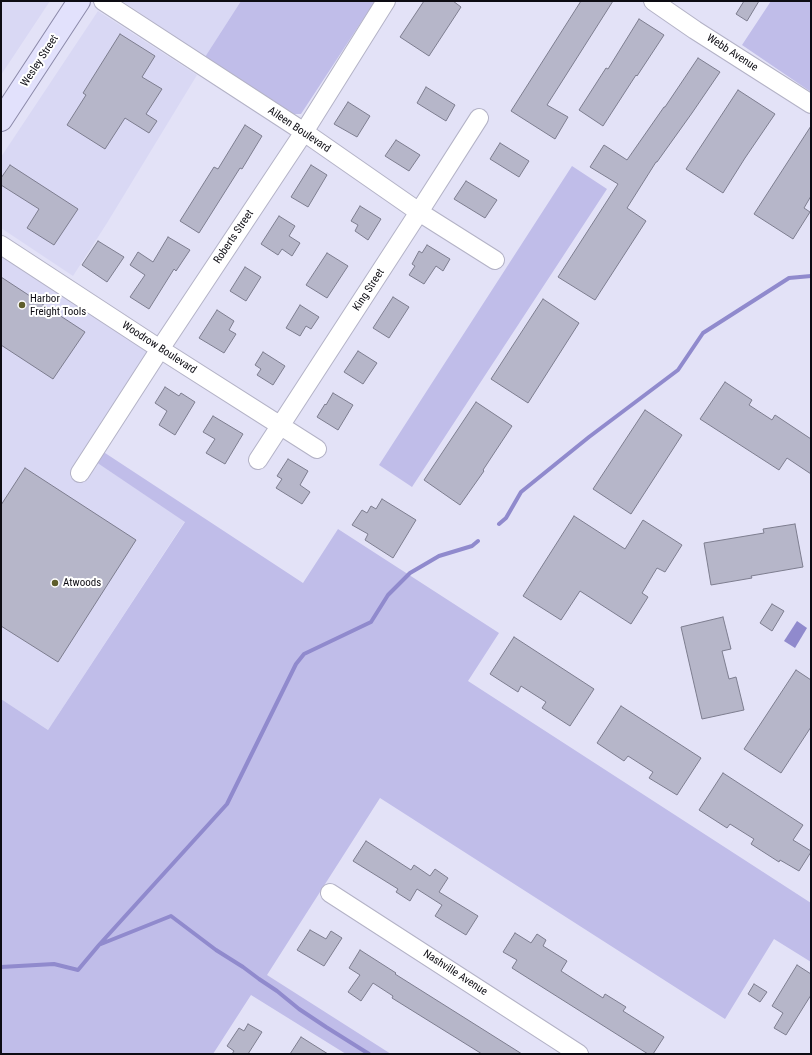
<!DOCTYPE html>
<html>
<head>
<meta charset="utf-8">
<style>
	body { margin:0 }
	#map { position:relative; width:812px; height:1055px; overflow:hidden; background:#e3e2f7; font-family:"Roboto Condensed",sans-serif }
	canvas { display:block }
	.frame { position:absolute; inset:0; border:2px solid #0d0c13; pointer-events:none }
</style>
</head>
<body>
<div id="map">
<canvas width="812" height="1055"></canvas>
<div class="frame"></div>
</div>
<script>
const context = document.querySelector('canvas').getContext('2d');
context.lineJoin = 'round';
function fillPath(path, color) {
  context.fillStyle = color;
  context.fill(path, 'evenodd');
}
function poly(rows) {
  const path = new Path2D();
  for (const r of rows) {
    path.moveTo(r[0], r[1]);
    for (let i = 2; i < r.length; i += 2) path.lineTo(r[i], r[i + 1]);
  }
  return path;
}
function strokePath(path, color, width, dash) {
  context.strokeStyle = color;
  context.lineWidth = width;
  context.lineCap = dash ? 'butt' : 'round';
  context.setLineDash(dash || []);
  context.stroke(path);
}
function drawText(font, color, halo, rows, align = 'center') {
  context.font = font + ' "Roboto Condensed",sans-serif';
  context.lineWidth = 4;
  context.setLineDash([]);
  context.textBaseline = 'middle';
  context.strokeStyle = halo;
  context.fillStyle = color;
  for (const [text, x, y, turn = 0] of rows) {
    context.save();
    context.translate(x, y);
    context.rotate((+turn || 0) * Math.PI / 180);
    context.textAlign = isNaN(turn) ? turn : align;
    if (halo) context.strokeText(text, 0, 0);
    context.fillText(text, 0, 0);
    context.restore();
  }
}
const built = poly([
	[1,1,50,1,1,75],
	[122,1,241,1,205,57],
	[98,11,197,75,107,223,73,276,1,228,1,157],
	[1,256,149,350,84,454,185,521,48,730,1,699]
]);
const green = poly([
	[241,1,375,1,301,114,290,114,205,57],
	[771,1,811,1,811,92,742,45],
	[572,166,607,189,412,487,379,465],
	[102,451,303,583,338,529,499,633,468,681,811,903,811,962,774,939,725,1019,380,798,267,975,391,1054,346,1054,251,995,213,1054,1,1054,1,699,48,730,185,522,96,462]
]);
const water = poly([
	[797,621,807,628,795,648,784,641]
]);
const stream = poly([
	[499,524,506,518,521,492,589,437,678,370,703,333,789,278,811,276],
	[101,944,171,916,216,950,243,967,259,979,277,991,299,1009,326,1027,369,1054],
	[1,967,54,964,78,970,99,945,227,804,296,664,304,654,371,622,388,595,410,573,439,556,472,546,478,541]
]);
const building = poly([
	[424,1,453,1,461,7,429,56,400,37,424,1],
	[581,1,613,1,547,105,568,117,555,139,511,111,581,1],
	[744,1,759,1,747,21,736,14,744,1],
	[639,19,664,35,637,76,636,75,603,126,579,110,606,68,608,69,639,19],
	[120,34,155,56,142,77,162,89,146,114,157,121,149,133,125,118,105,149,67,125,86,95,83,93,120,34],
	[698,58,720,72,692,113,657,162,656,162,627,208,646,221,595,300,558,277,618,184,590,167,604,145,627,160,664,107,665,107,698,58],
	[426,87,455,105,446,121,417,103,426,87],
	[738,90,775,114,745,158,723,193,686,169,738,90],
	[348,102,370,116,357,137,334,124,348,102],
	[245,125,262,136,242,169,240,168,199,233,180,221,214,167,218,169,245,125],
	[811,126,811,196,804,208,810,212,793,239,754,214,811,126],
	[396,140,420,155,409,171,385,156,396,140],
	[500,143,529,161,519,177,490,159,500,143],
	[10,165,78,209,54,245,27,228,39,209,1,185,1,178,10,165],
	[311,165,327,175,308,207,291,197,311,165],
	[466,181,497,200,485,218,454,199,466,181],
	[360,206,381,219,368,240,355,231,358,225,351,221,360,206],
	[279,216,295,226,289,236,300,243,292,256,282,249,278,255,261,244,279,216],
	[168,237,190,250,176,271,174,269,149,309,130,297,145,275,130,265,138,252,153,262,168,237],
	[98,241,124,257,107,282,82,265,98,241],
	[427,245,450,259,443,271,436,266,424,284,409,275,415,266,412,264,419,251,422,253,427,245],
	[327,253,348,266,327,298,306,285,327,253],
	[245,267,261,277,246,301,230,291,245,267],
	[1,277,85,332,53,379,1,345,1,277],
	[393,297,409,307,389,338,373,328,393,297],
	[543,299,579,323,528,403,491,379,543,299],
	[300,305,319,317,311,329,306,326,300,336,286,328,300,305],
	[217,310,234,321,229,330,236,334,224,353,199,338,217,310],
	[358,351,377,363,363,384,344,372,358,351],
	[263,352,285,366,273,385,257,375,261,369,255,365,263,352],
	[725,382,752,400,749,405,772,420,775,415,811,439,811,474,787,458,779,470,700,419,725,382],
	[165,387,179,396,181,393,195,402,175,435,159,425,167,411,155,403,165,387],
	[333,393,353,405,338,430,317,417,325,404,326,405,333,393],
	[476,402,512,426,483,470,484,471,460,505,424,480,476,402],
	[645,410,682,435,631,514,593,489,645,410],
	[213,416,243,434,225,464,206,453,215,439,203,432,213,416],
	[288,459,308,471,300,485,310,492,302,504,276,488,282,479,277,476,288,459],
	[25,468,136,540,58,662,1,626,1,505,25,468],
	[382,499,416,520,393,558,365,540,368,534,352,525,362,510,367,513,371,506,376,509,382,499],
	[574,516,625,549,643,520,682,545,665,572,657,568,642,593,648,597,631,624,580,591,561,620,523,596,574,516],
	[795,524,803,567,751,576,752,578,711,585,704,543,764,533,763,529,795,524],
	[772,604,784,611,772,631,760,623,772,604],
	[723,617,731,649,722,651,729,679,736,677,744,710,702,719,681,627,723,617],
	[514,637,594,689,570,726,542,708,546,702,521,686,518,692,490,674,514,637],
	[796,670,811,680,811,727,781,773,744,749,796,670],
	[621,706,701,758,677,795,649,778,653,772,628,756,624,761,597,743,621,706],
	[723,773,803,825,793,840,811,851,811,852,799,871,780,860,779,862,751,844,754,839,730,824,727,828,699,810,723,773],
	[366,841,411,870,414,865,430,876,435,869,448,878,439,892,478,916,466,935,435,916,442,905,417,889,410,901,396,892,398,889,353,861,366,841],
	[310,930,326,939,331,931,342,938,324,966,297,950,310,930],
	[515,933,531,943,537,934,546,940,543,946,567,961,561,971,603,998,605,994,626,1007,623,1011,664,1037,653,1054,648,1054,512,968,517,960,503,952,515,933],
	[360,950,396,973,395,974,522,1054,482,1054,392,998,393,996,373,983,361,1001,348,992,360,975,349,968,360,950],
	[797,965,811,974,811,995,786,1035,774,1028,783,1013,772,1006,797,965],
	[754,984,767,992,760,1002,748,994,754,984],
	[248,1024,262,1032,248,1054,232,1054,234,1051,227,1046,239,1028,244,1031,248,1024],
	[301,1037,328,1054,290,1054,301,1037]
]);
const minor = poly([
	[103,1,304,132,419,212,495,260],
	[653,1,695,30,811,104],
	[1,245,160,349,317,449],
	[258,460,419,212,479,118],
	[80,473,160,349,304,132,386,1],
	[330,893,579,1054]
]);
const major = poly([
	[1,120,79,1]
]);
const markers = [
	[22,305,4,"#5f5e2b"],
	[55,583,4,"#5f5e2b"]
];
const streetNames = [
	["Webb Avenue",732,53,33],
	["Wesley Street",40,61,-57],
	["Aileen Boulevard",299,130,34],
	["Roberts Street",234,237,-56],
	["King Street",369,290,-57],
	["Woodrow Boulevard",159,348,33],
	["Nashville Avenue",455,973,33]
];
const poiNames = [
	["Harbor",30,299],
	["Freight Tools",30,312],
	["Atwoods",63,583]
];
fillPath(built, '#d9d8f4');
fillPath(green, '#c0bde9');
fillPath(water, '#908acd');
strokePath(stream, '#908acd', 4);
fillPath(building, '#b6b6c9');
strokePath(building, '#7d7d8f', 1);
strokePath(minor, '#b3b2c6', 20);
strokePath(major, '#8b89a9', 24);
strokePath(minor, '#fff', 18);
strokePath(major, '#e2e1fc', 22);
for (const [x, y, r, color] of markers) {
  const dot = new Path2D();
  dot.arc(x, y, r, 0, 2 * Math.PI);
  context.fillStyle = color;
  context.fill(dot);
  strokePath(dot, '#fff', 1.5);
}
drawText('11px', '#0d0c13', '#fff', streetNames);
drawText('11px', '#0d0c13', '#fff', poiNames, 'left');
</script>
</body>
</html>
